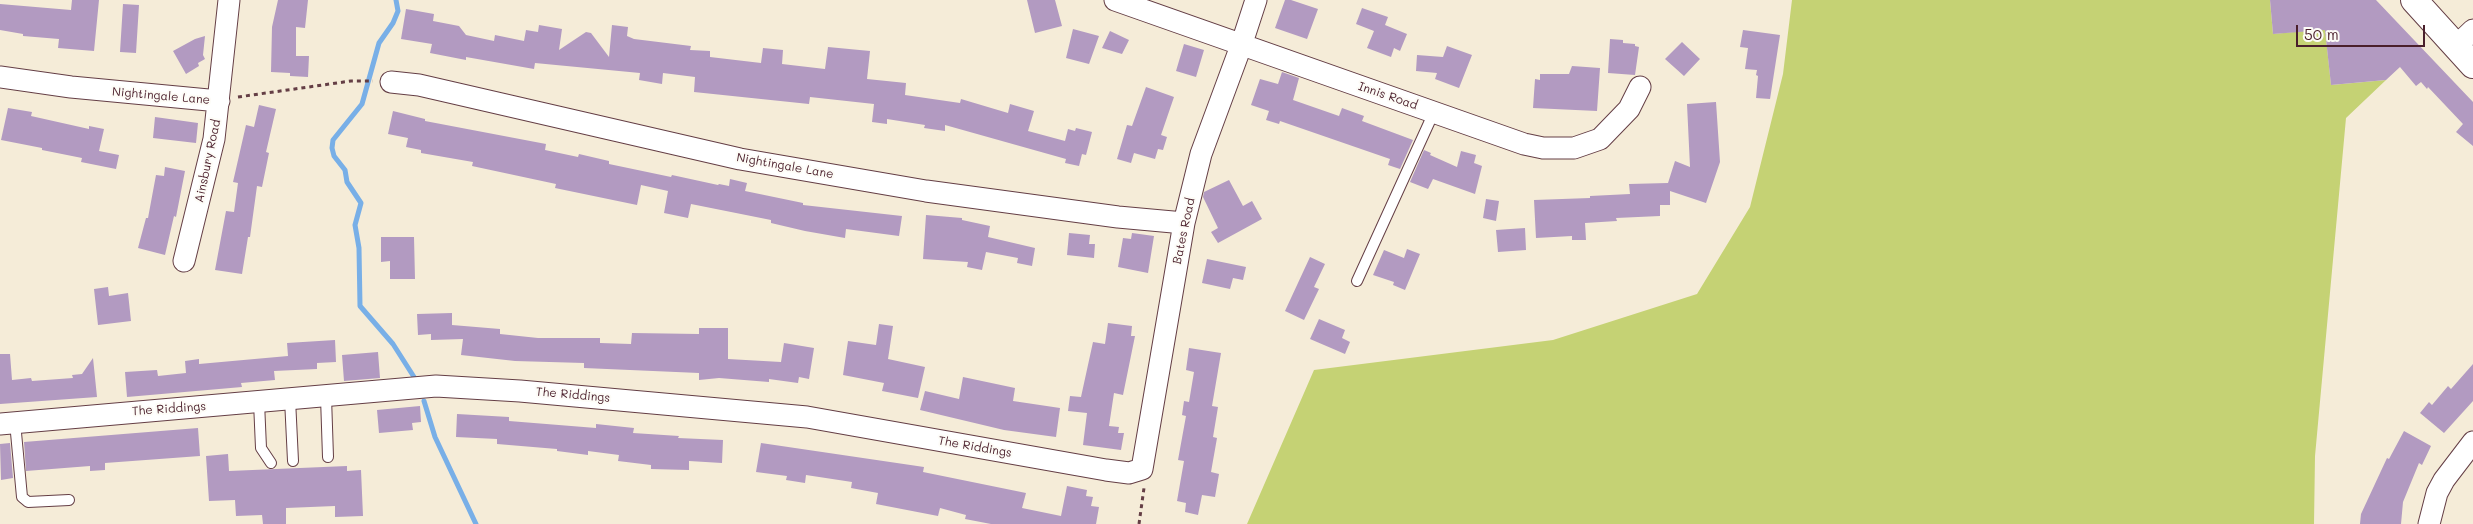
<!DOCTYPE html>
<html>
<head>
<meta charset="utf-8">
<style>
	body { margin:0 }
	#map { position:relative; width:2473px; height:524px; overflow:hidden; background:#f5ecd8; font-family:Mali,sans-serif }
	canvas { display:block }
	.scale { position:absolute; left:2296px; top:25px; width:129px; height:22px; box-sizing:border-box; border:2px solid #4a1f2b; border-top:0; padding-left:6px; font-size:15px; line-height:18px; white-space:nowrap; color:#4a1f2b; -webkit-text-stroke:4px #fdfcf7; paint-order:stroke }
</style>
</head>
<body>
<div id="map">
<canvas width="2473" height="524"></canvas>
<div class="scale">50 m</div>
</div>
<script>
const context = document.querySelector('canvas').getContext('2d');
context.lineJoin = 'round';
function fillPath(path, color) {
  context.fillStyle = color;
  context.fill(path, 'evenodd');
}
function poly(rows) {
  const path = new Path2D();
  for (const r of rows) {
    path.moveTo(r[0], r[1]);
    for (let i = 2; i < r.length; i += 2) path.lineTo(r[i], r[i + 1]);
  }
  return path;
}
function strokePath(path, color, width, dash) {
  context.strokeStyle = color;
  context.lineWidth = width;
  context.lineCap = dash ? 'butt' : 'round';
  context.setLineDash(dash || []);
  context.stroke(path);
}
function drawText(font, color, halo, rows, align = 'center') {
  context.font = font + ' Mali,sans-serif';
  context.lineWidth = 4;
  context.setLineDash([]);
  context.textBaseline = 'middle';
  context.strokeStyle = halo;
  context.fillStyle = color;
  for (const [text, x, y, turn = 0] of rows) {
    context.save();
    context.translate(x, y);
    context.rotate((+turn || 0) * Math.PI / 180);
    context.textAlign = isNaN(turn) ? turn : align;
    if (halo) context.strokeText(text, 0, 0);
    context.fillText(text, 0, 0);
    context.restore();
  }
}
const green = poly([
	[1792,0,2270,0,2273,34,2325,29,2331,85,2386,80,2346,118,2315,456,2314,524,1247,524,1314,370,1553,340,1697,294,1750,207,1783,74]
]);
const stream = poly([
	[396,0,398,11,393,23,379,43,362,104,333,140,332,148,334,156,345,170,347,182,361,203,355,225,359,248,360,306,393,344,414,377],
	[424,401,435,437,476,524]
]);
const building = poly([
	[72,0,99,0,94,51,58,48,59,39,23,36,23,34,0,30,0,4,71,10],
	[278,0,308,0,305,28,296,27,296,56,309,56,308,77,290,76,290,73,271,72,272,27],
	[1027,0,1055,0,1062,26,1035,33],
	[1285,0,1291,0,1318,9,1307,39,1275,28],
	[2270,0,2376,0,2473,102,2473,146,2456,132,2463,124,2428,87,2427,89,2421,82,2416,86,2400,67,2386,80,2331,85,2325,30,2273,34],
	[123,4,139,5,136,53,120,52],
	[1362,8,1388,17,1385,25,1407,34,1400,51,1394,48,1391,57,1367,48,1374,31,1356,24],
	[406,9,434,14,433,21,459,26,466,35,494,41,495,35,524,41,526,30,538,32,539,25,562,29,559,50,586,32,591,33,609,57,612,25,628,27,627,36,634,39,691,46,690,50,710,51,710,57,761,63,763,48,783,50,782,64,825,69,828,47,870,51,867,79,906,83,905,95,960,103,961,99,1008,113,1010,104,1034,111,1028,131,1065,141,1068,129,1075,131,1076,128,1092,132,1086,155,1082,154,1079,166,1065,163,1066,159,945,125,945,131,924,128,925,125,887,119,887,124,872,122,874,104,810,97,809,104,694,92,695,77,663,73,662,84,639,80,640,73,535,63,534,69,466,57,466,60,430,53,432,44,401,39],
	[1073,29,1099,36,1089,64,1066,58],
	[1743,30,1780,35,1770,99,1756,98,1758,76,1756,75,1757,70,1745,69,1748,48,1740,47],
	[1110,31,1129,40,1122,54,1102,48],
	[205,36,203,55,205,59,198,63,199,66,186,74,173,51,195,39],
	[1610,39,1623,40,1623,43,1635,44,1635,46,1639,47,1635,75,1608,73],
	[1682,42,1700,59,1684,76,1665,59],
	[1184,44,1204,50,1196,77,1176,71],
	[1447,46,1472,55,1459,88,1435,79,1437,73,1416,71,1417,55,1443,57],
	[1572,66,1600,68,1597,111,1533,108,1535,79,1540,80,1540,74,1569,74],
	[1282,72,1299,78,1293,100,1339,116,1342,108,1364,116,1362,121,1413,140,1400,169,1388,165,1390,159,1280,121,1279,124,1266,120,1269,111,1251,105,1260,79,1278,84],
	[1146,87,1174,97,1161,135,1167,137,1163,150,1158,149,1155,159,1134,153,1131,163,1117,159,1127,125,1132,126],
	[1716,102,1720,162,1706,203,1670,191,1670,205,1660,205,1660,216,1616,218,1617,221,1585,223,1586,240,1572,240,1572,236,1536,238,1534,200,1590,198,1590,196,1630,194,1629,184,1668,183,1675,161,1690,167,1687,104],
	[259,105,276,109,266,152,269,153,262,187,257,186,250,237,248,237,242,274,215,270,226,211,234,212,238,183,233,182,246,125,254,127],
	[8,108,32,112,31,116,89,129,89,126,104,129,99,151,119,155,116,169,81,162,82,158,42,150,42,148,1,140],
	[393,111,425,119,425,121,546,144,545,150,578,157,579,154,609,161,609,164,671,177,672,175,718,185,719,184,729,186,730,179,747,183,745,191,803,203,803,205,902,216,899,236,846,229,845,238,805,231,771,223,771,220,691,204,688,218,664,213,668,191,641,185,637,205,555,188,556,184,472,166,473,162,421,153,421,150,406,147,408,138,388,134],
	[155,117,198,123,196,143,153,138],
	[1424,150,1431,153,1430,155,1457,167,1461,151,1476,155,1474,163,1482,166,1475,194,1433,179,1428,189,1410,182],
	[165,167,185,171,176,217,174,216,165,255,138,248,146,218,148,218,156,175,164,176],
	[1229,180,1243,206,1252,201,1262,219,1218,243,1211,232,1218,228,1203,197,1204,192],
	[1486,199,1499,201,1496,221,1483,218],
	[926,215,962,218,962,220,990,226,988,237,1035,248,1032,266,1017,263,1018,258,986,252,982,270,967,267,968,262,923,259],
	[1525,228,1526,250,1498,252,1496,230],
	[1069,233,1090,235,1089,244,1095,244,1094,258,1067,255],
	[1132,233,1154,236,1148,273,1118,267,1123,238,1131,239],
	[381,237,414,237,415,279,390,279,390,261,381,262],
	[1407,249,1420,254,1405,290,1393,285,1394,282,1373,275,1384,250,1404,258],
	[1310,257,1325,264,1314,287,1319,289,1304,320,1285,311],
	[1207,259,1246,267,1243,280,1233,278,1230,289,1202,283],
	[108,287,109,296,128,293,131,321,98,325,94,289],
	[452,313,452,325,500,329,500,334,538,338,600,338,600,343,631,344,632,333,699,334,699,328,728,328,728,359,781,362,784,343,814,348,809,379,799,377,798,383,769,379,769,382,719,378,699,380,699,373,584,368,584,363,515,361,461,355,463,339,431,340,431,334,418,335,417,314],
	[1319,319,1345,330,1342,338,1350,342,1345,354,1310,339],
	[1108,323,1132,326,1131,336,1135,336,1123,395,1114,393,1109,426,1119,427,1118,433,1124,433,1121,450,1083,445,1087,413,1068,411,1070,396,1081,397,1093,342,1105,344],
	[879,324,893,326,888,359,925,367,918,398,882,391,884,383,843,375,848,341,876,345],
	[335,340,336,362,317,363,317,369,274,371,275,380,241,383,242,387,127,397,125,372,157,370,158,376,186,373,185,361,199,359,199,364,288,356,287,343],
	[1189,348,1221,353,1212,406,1218,407,1213,437,1217,438,1211,472,1219,474,1215,497,1202,495,1198,515,1185,512,1186,503,1177,501,1184,461,1178,460,1186,416,1182,415,1184,401,1189,402,1194,372,1186,370],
	[378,352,380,378,344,381,342,355],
	[0,354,10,354,12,380,31,378,32,381,73,378,72,375,82,374,93,358,97,397,0,404],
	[2473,364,2473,401,2444,433,2420,413,2429,402,2432,405,2448,386,2451,389],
	[963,377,1015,388,1013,401,1060,408,1056,437,1004,430,920,410,925,391,959,399],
	[420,406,421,422,412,423,413,430,379,433,377,410],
	[457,414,509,417,509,421,596,428,596,424,634,428,633,433,679,436,678,438,723,440,722,463,689,461,689,470,651,469,651,465,618,461,619,455,588,451,588,455,557,451,557,449,497,444,497,439,456,437],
	[198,428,200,456,105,463,105,470,90,471,90,466,26,471,24,442],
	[2404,431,2431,446,2422,465,2419,463,2403,502,2401,524,2360,524,2361,514,2387,458,2389,459],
	[10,443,13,478,1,480,0,444],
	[761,443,924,467,923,472,1026,493,1022,508,1061,516,1067,486,1087,490,1086,496,1093,497,1091,506,1099,507,1096,524,991,524,965,519,966,515,940,508,938,516,876,504,878,493,851,488,852,482,806,475,805,483,786,480,787,476,756,472],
	[228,454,229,471,347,466,347,471,361,470,363,516,335,517,335,506,286,508,286,524,263,524,262,515,236,516,235,500,209,501,206,456]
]);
const path = poly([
	[238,97,351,81,373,81],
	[1139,524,1144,488]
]);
const service = poly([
	[1357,281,1434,112],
	[326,397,328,457],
	[290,399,293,461],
	[259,402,261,448,271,463],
	[15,422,22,497,28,502,69,500]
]);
const minor = poly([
	[1115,0,1524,144,1543,148,1574,148,1600,139,1629,109,1640,87],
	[2455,47,2473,30],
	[0,77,71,87,219,101],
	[391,82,419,85,740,159,926,191,1118,217,1184,223],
	[184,261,214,139,229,0],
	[0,424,436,386,520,391,807,417,1106,470,1129,473,1142,469,1184,223,1201,154,1241,46,1256,0],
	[2429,524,2437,493,2444,480,2473,442]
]);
const tertiary = poly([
	[2414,0,2473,65]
]);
const streetNames = [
	["Nightingale Lane",161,96,5],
	["Innis Road",1388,96,19],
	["Ainsbury Road",208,161,-78],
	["Nightingale Lane",785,166,10],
	["Bates Road",1184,231,-78],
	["The Riddings",573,395,5],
	["The Riddings",169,409,-4],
	["The Riddings",975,447,10]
];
fillPath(green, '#c5d274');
strokePath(stream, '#78afe7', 5);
fillPath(building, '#b29ac1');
strokePath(service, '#643e45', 12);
strokePath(minor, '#643e45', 23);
strokePath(tertiary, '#643e45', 28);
strokePath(path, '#643e45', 3, [4, 4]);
strokePath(service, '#fff', 10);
strokePath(minor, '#fff', 21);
strokePath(tertiary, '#fff', 26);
drawText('12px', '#4a1f2b', '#fdfcf7', streetNames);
</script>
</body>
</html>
